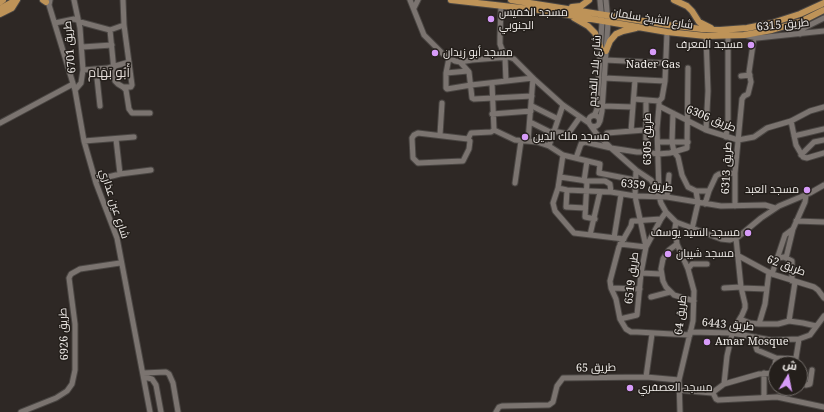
<!DOCTYPE html>
<html>
<head>
<meta charset="utf-8">
<style>
	body { margin:0 }
	#map { position:relative; width:824px; height:412px; overflow:hidden; background:#2e2825; font-family:"Noto Serif",Cairo,serif }
	canvas { display:block }
	.north { position:absolute; left:768px; top:356px; width:40px; height:40px; box-sizing:border-box; background:#241f1b; border:1px solid #76716d; border-radius:50%; rotate:10deg; font-size:11px; font-weight:700; line-height:16px; text-align:center; color:#f0ece9 }
	.north::after { content:''; display:block; margin:auto; width:14px; height:18px; background:#d79bf9; clip-path:polygon(50% 0,100% 100%,50% 72%,0 100%) }
</style>
</head>
<body>
<div id="map">
<canvas width="824" height="412"></canvas>
<div class="north">ش</div>
</div>
<script>
const context = document.querySelector('canvas').getContext('2d');
context.lineJoin = 'round';
function poly(rows) {
  const path = new Path2D();
  for (const r of rows) {
    if (r.length === 3) {
      path.moveTo(r[0] + r[2], r[1]);
      path.arc(r[0], r[1], r[2], 0, 2 * Math.PI);
      continue;
    }
    path.moveTo(r[0], r[1]);
    for (let i = 2; i < r.length; i += 2) path.lineTo(r[i], r[i + 1]);
  }
  return path;
}
function strokePath(path, color, width, dash) {
  context.strokeStyle = color;
  context.lineWidth = width;
  context.lineCap = dash ? 'butt' : 'round';
  context.setLineDash(dash || []);
  context.stroke(path);
}
function drawText(font, color, halo, rows, align = 'center') {
  context.font = font + ' "Noto Serif",Cairo,serif';
  context.lineWidth = 3;
  context.setLineDash([]);
  context.textBaseline = 'middle';
  context.strokeStyle = halo;
  context.fillStyle = color;
  for (const [text, x, y, turn = 0] of rows) {
    context.save();
    context.translate(x, y);
    context.rotate((+turn || 0) * Math.PI / 180);
    context.textAlign = isNaN(turn) ? turn : align;
    if (halo) context.strokeText(text, 0, 0);
    context.fillText(text, 0, 0);
    context.restore();
  }
}
const minor = poly([
	[50,0,49,5,75,90,84,141,96,183,117,238,150,412],
	[74,0,80,28,83,70,81,83,75,90],
	[123,0,124,25,132,85,131,87,123,87],
	[410,0,424,35,443,54,455,61,460,62,469,72,472,98,474,99,532,96],
	[501,6,500,36,500,44,505,57,506,81],
	[414,8,418,0],
	[55,23,74,19,84,23,110,30,124,25],
	[110,30,115,81,118,84,123,87,126,90,129,109,132,113,150,113],
	[800,34,802,29,824,18],
	[744,35,757,38,824,31],
	[82,47,112,45],
	[449,58,446,73,446,88,447,89,471,85,533,78,528,141],
	[605,60,666,63],
	[460,62,472,60,509,57,514,59,533,78,563,105,589,123],
	[96,69,100,106],
	[83,70,108,68,129,62],
	[446,73,468,71],
	[741,76,750,75],
	[604,78,665,81],
	[492,83,494,130],
	[634,99,659,101],
	[646,100,646,152],
	[532,106,558,119],
	[603,106,633,107],
	[659,106,706,130,738,140,754,137,767,128,791,121,810,111,824,107],
	[673,113,672,142,674,152,678,157,682,175,688,187,696,191,698,203,692,229],
	[492,114,531,111],
	[594,121,5.5],
	[592,116,595,114,597,109,602,21,600,0],
	[600,121,602,111,608,22,606,0],
	[791,121,796,145,803,157,807,158,824,153],
	[530,122,552,133],
	[0,123,73,84],
	[591,126,596,133,611,148,636,170,651,180,657,189,661,203,666,212,676,222,721,239,730,240,738,237,761,218,779,206,810,193,824,185],
	[494,130,515,140,537,142,549,146,563,155,600,164,599,173,635,180],
	[706,130,708,91,706,36],
	[553,131,568,134,580,117],
	[631,131,635,80],
	[607,133,657,129],
	[440,135,442,103],
	[794,136,824,129],
	[726,137,728,120,728,36],
	[116,139,120,174],
	[468,139,470,141,469,149,463,161,418,163,413,158,412,138,414,135,418,133,468,139,471,133,491,132,494,130],
	[84,141,134,137],
	[658,142,688,142],
	[549,146,563,105],
	[563,155,558,188,553,203,555,211,574,233,624,239],
	[801,155,814,142,824,140],
	[576,158,581,144,585,142,611,148,637,152,646,152,658,154,670,153,687,148,688,68],
	[560,177,587,181,605,181,610,184,611,192],
	[96,180,120,174,151,170],
	[584,181,587,161],
	[587,181,585,217,595,219],
	[515,183,521,141],
	[558,188,567,190,611,192,635,196,667,197,721,206,765,205,775,208],
	[567,190,566,207,585,208],
	[659,191,657,129,659,106,659,101,662,98,665,81,667,32],
	[696,191,709,191],
	[667,197,669,175],
	[705,204,709,191,716,176,719,174,735,173],
	[735,206,735,173,742,99,744,96,748,94,751,82,749,72,754,38],
	[661,219,632,221,631,226,619,247,610,281,611,288,616,299,620,319,626,329,631,332,637,332,690,335],
	[796,221,824,222],
	[676,222,675,228,677,244,688,269,694,291,693,321,679,380,680,412],
	[590,235,600,192],
	[614,238,621,195],
	[620,244,646,247],
	[677,244,669,250,663,259,661,269,663,281,666,287,674,295,694,301],
	[646,247,661,219,666,212],
	[737,255,772,274,814,287,818,290,824,298],
	[778,258,784,257,792,261,792,281],
	[786,258,793,229,805,202,806,195],
	[688,269,692,264,707,264],
	[641,273,661,274],
	[772,274,785,235,793,229],
	[611,288,640,289],
	[724,288,741,287],
	[741,288,767,289],
	[651,297,670,292],
	[620,319,637,315,641,273,646,247,635,196,636,170],
	[740,319,750,323,759,324,778,324,789,321,803,323,816,326],
	[789,321,795,282],
	[759,324,765,304,769,272],
	[690,332,732,333,771,340,799,339,810,335,824,316],
	[741,334,744,321],
	[756,337,756,347,757,350,776,358,795,359],
	[795,364,799,339],
	[143,373,166,372,169,374,173,383,178,412],
	[764,373,764,397],
	[774,373,776,358],
	[144,377,152,379,156,385,161,412],
	[646,377,652,334],
	[800,381,802,383,806,385,810,384,812,370],
	[724,384,727,356,733,330,742,315,745,308,745,304,741,287,736,238],
	[678,390,712,393,724,384,759,374,776,373],
	[713,393,716,399,718,400,777,397,824,407],
	[21,412,56,398,67,391,72,384,75,370,75,324,69,278,71,274,80,269,120,263],
	[496,412,499,407,502,406,549,405,553,402,557,386,563,378,646,377,679,380]
]);
const major = poly([
	[43,0,46,2],
	[451,0,539,10,667,32,706,36,744,35,772,30,802,21,824,10],
	[511,0,668,25,702,29,720,30,747,28,772,23,800,14,824,3],
	[674,0,687,6,692,11,699,22,711,28],
	[0,2,3,0],
	[572,7,581,6,589,0],
	[0,9,16,0],
	[0,14,12,8,17,0],
	[574,18,588,26,595,33,601,49],
	[606,51,610,41,616,34,623,31,636,28]
]);
const markers = [
	[491,19,4,"#d79bf9"],
	[751,45,4,"#d79bf9"],
	[653,52,4,"#d79bf9"],
	[435,53,4,"#d79bf9"],
	[525,137,4,"#d79bf9"],
	[807,190,4,"#d79bf9"],
	[748,233,4,"#d79bf9"],
	[668,254,4,"#d79bf9"],
	[707,342,4,"#d79bf9"],
	[630,388,4,"#d79bf9"]
];
const poiNames = [
	["مسجد الخميس",499,13],
	["الجنوبي",499,26],
	["مسجد المعرف",743,45,"right"],
	["مسجد أبو زيدان",443,53],
	["Nader Gas",653,65,"center"],
	["مسجد ملك الدين",533,137],
	["مسجد العبد",799,190,"right"],
	["مسجد السيد يوسف",740,233,"right"],
	["مسجد شيبان",676,254],
	["Amar Mosque",715,342],
	["مسجد العصفري",638,388]
];
const streetNames = [
	["شارع الشيخ سلمان",652,19,9],
	["طريق 6315",783,25,-5],
	["طريق 6701",70,47,-95],
	["شارع بلاد القديم",595,71,-86],
	["طريق 6306",711,119,22],
	["طريق 6305",648,139,-90],
	["طريق 6313",727,168,-87],
	["طريق 6359",647,186,5],
	["شارع عين عذاري",114,204,72],
	["طريق 62",786,266,20],
	["طريق 6519",632,278,-83],
	["طريق 64",681,315,-84],
	["طريق 6443",728,325,5],
	["طريق 6926",64,334,-92],
	["طريق 65",596,368,-1]
];
const quarterNames = [
	["أَبُو بَهَام",109,73]
];
strokePath(minor, '#4a4643', 7);
strokePath(major, '#4a4643', 8);
strokePath(minor, '#7b7470', 5);
strokePath(major, '#be9358', 6);
for (const [x, y, r, color] of markers) {
  const dot = new Path2D();
  dot.arc(x, y, r, 0, 2 * Math.PI);
  context.fillStyle = color;
  context.fill(dot);
  strokePath(dot, '#241f1b', 1.5);
}
drawText('11px', '#f0ece9', '#241f1b', poiNames, 'left');
drawText('11px', '#f0ece9', '#241f1b', streetNames);
drawText('13px', '#e1d9d5', '#241f1b', quarterNames);
</script>
</body>
</html>
